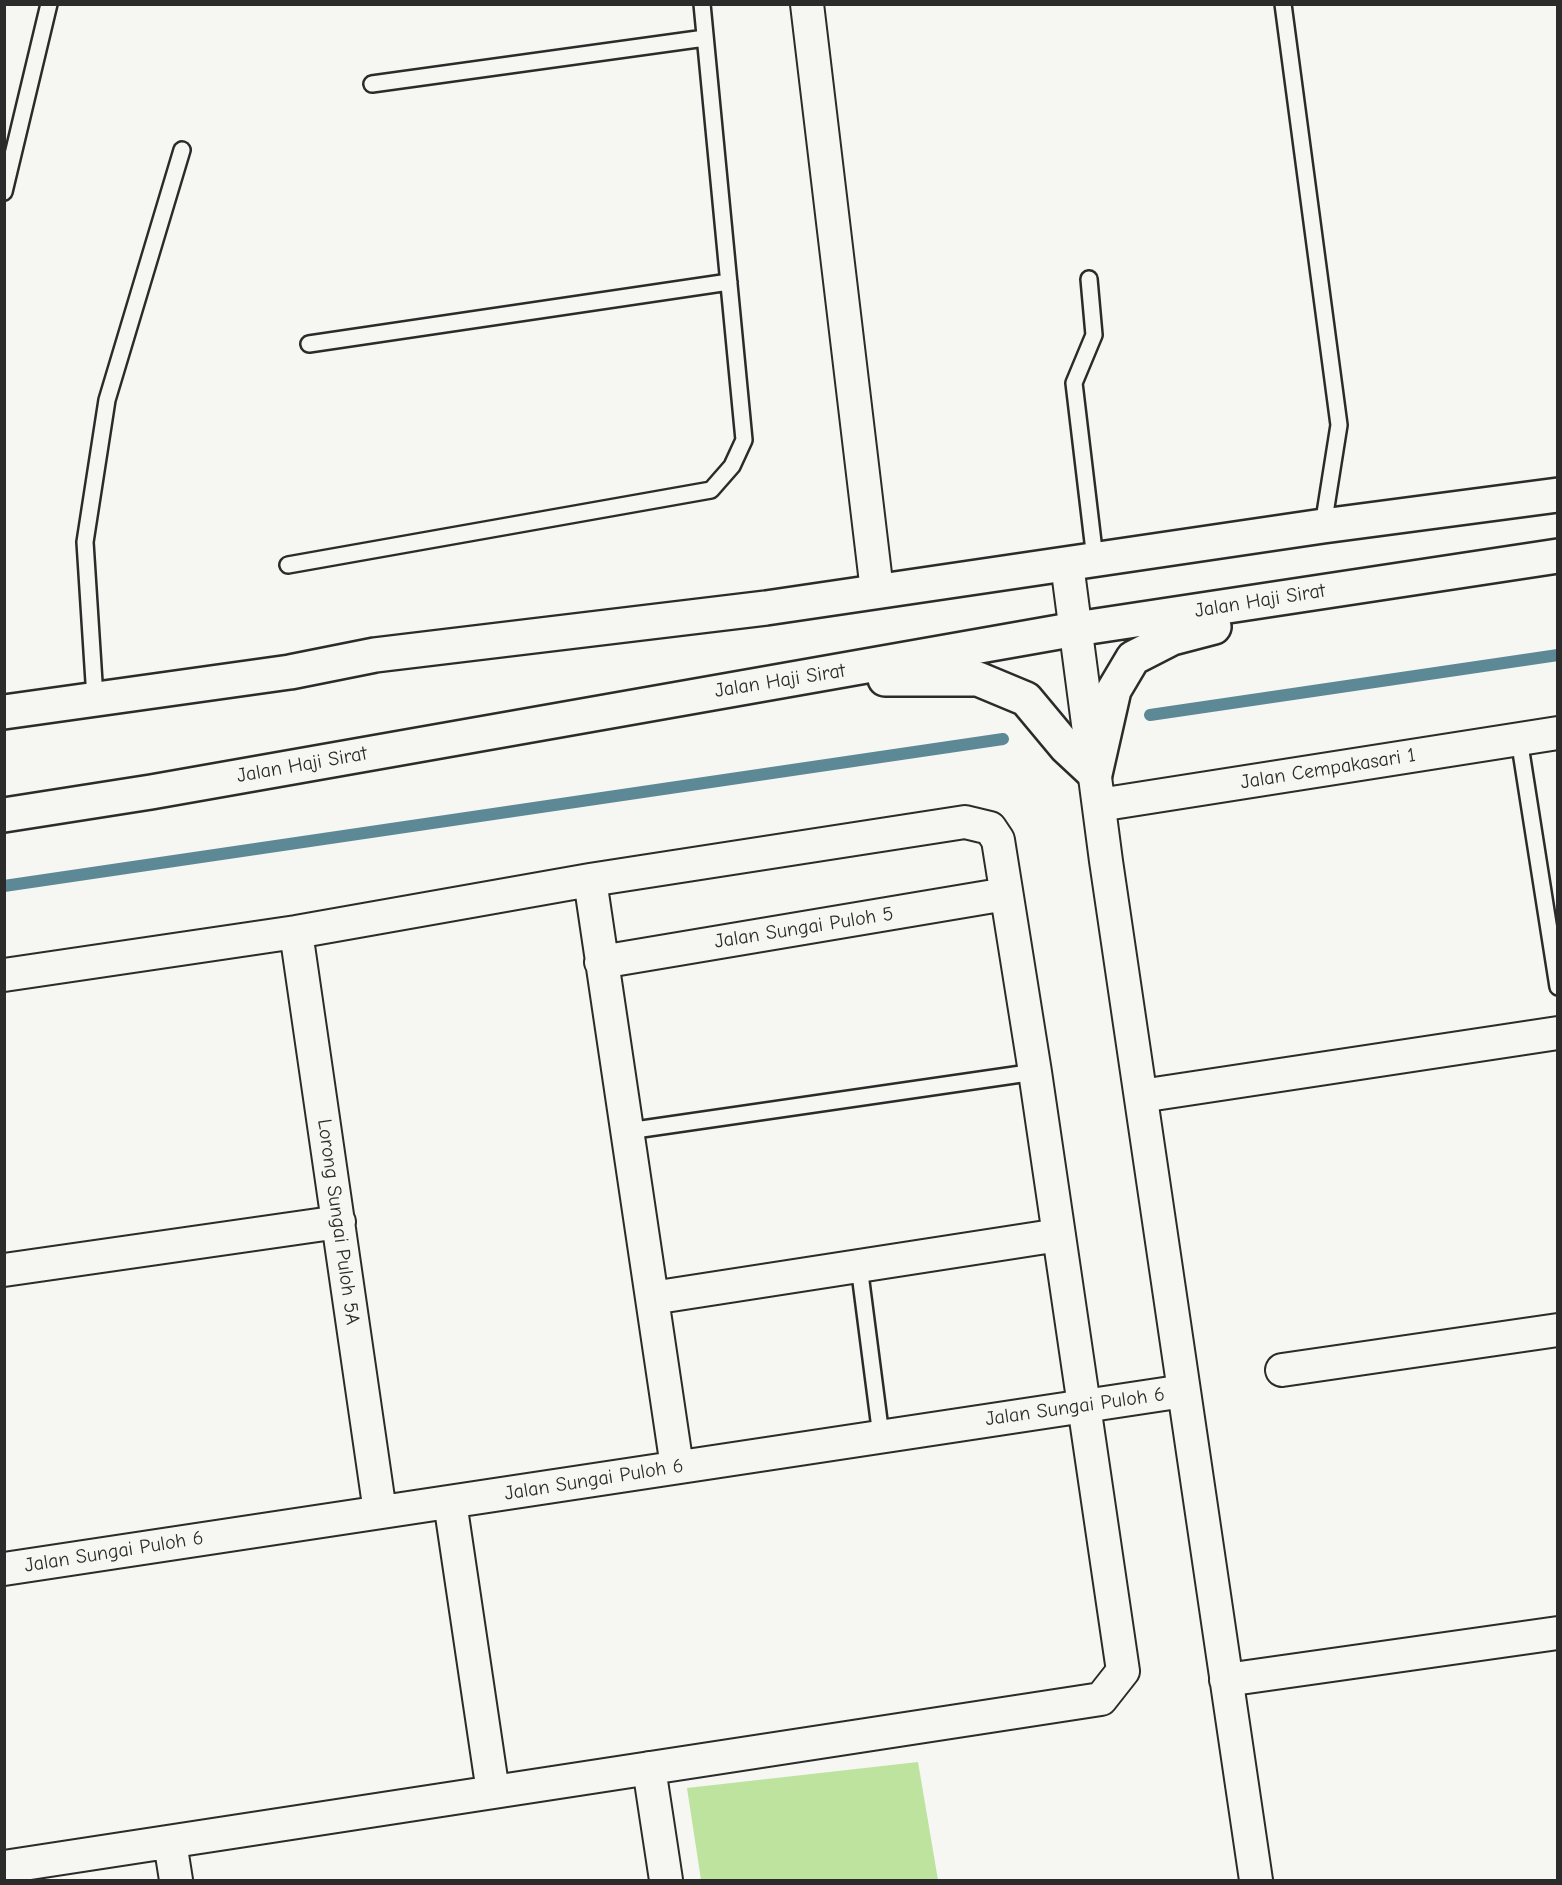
<!DOCTYPE html>
<html>
<head>
<meta charset="utf-8">
<style>
	body { margin:0 }
	#map { position:relative; width:1562px; height:1885px; overflow:hidden; background:#f6f6f2; font-family:"Comic Neue",sans-serif }
	canvas { display:block }
	.frame { position:absolute; inset:0; border:6px solid #2b2b2b; pointer-events:none }
</style>
</head>
<body>
<div id="map">
<canvas width="1562" height="1885"></canvas>
<div class="frame"></div>
</div>
<script>
const context = document.querySelector('canvas').getContext('2d');
context.lineJoin = 'round';
function fillPath(path, color) {
  context.fillStyle = color;
  context.fill(path, 'evenodd');
}
function poly(rows) {
  const path = new Path2D();
  for (const r of rows) {
    path.moveTo(r[0], r[1]);
    for (let i = 2; i < r.length; i += 2) path.lineTo(r[i], r[i + 1]);
  }
  return path;
}
function strokePath(path, color, width, dash) {
  context.strokeStyle = color;
  context.lineWidth = width;
  context.lineCap = dash ? 'butt' : 'round';
  context.setLineDash(dash || []);
  context.stroke(path);
}
function drawText(font, color, halo, rows, align = 'center') {
  context.font = font + ' "Comic Neue",sans-serif';
  context.lineWidth = 4.5;
  context.setLineDash([]);
  context.textBaseline = 'middle';
  context.strokeStyle = halo;
  context.fillStyle = color;
  for (const [text, x, y, turn = 0] of rows) {
    context.save();
    context.translate(x, y);
    context.rotate((+turn || 0) * Math.PI / 180);
    context.textAlign = isNaN(turn) ? turn : align;
    if (halo) context.strokeText(text, 0, 0);
    context.fillText(text, 0, 0);
    context.restore();
  }
}
const green = poly([
	[918,1762,938,1880,701,1880,687,1788]
]);
const stream = poly([
	[1150,715,1558,655],
	[4,886,1003,739]
]);
const service = poly([
	[1283,4,1339,425,1323,526],
	[372,84,705,38],
	[4,192,49,4],
	[1089,279,1094,335,1074,383,1095,559],
	[309,344,729,282],
	[288,565,711,490,732,466,744,440,702,4],
	[95,698,85,542,107,400,182,150],
	[1519,739,1558,987],
	[628,1131,1035,1072],
	[859,1266,881,1436]
]);
const minor = poly([
	[807,4,877,591],
	[1067,564,1106,861,1256,1880],
	[1099,805,1558,733],
	[590,880,677,1467],
	[296,932,380,1512],
	[601,962,1006,894],
	[4,975,296,932,590,880,965,822,990,828,998,840,1035,1072,1123,1671,1101,1699,4,1867],
	[1141,1096,1558,1033],
	[4,1270,339,1222],
	[652,1298,1059,1235],
	[1282,1370,1558,1330],
	[450,1502,493,1792],
	[4,1569,1184,1391],
	[1226,1680,1558,1633],
	[649,1768,666,1880],
	[170,1842,176,1880]
]);
const secondary = poly([
	[885,679,978,679,1026,699,1066,747,1095,774],
	[4,712,290,672,375,655,766,608,1323,526,1558,495],
	[1095,774,1114,690,1133,658,1172,638,1214,627],
	[4,815,151,792,1076,629,1558,556]
]);
const streetNames = [
	["Jalan Haji Sirat",1260,601,-9],
	["Jalan Haji Sirat",780,681,-9],
	["Jalan Haji Sirat",302,765,-10],
	["Jalan Cempakasari 1",1328,769,-9],
	["Jalan Sungai Puloh 5",804,928,-9],
	["Lorong Sungai Puloh 5A",338,1222,82],
	["Jalan Sungai Puloh 6",1075,1407,-8],
	["Jalan Sungai Puloh 6",594,1480,-9],
	["Jalan Sungai Puloh 6",114,1552,-9]
];
fillPath(green, '#bde39f');
strokePath(stream, '#5d8996', 12);
strokePath(service, '#2b2b2b', 20);
strokePath(minor, '#2b2b2b', 36);
strokePath(secondary, '#2b2b2b', 38);
strokePath(service, '#f6f6f2', 15);
strokePath(minor, '#f6f6f2', 32);
strokePath(secondary, '#f6f6f2', 33);
drawText('20px', '#2b2b2b', '#f6f6f2', streetNames);
</script>
</body>
</html>
